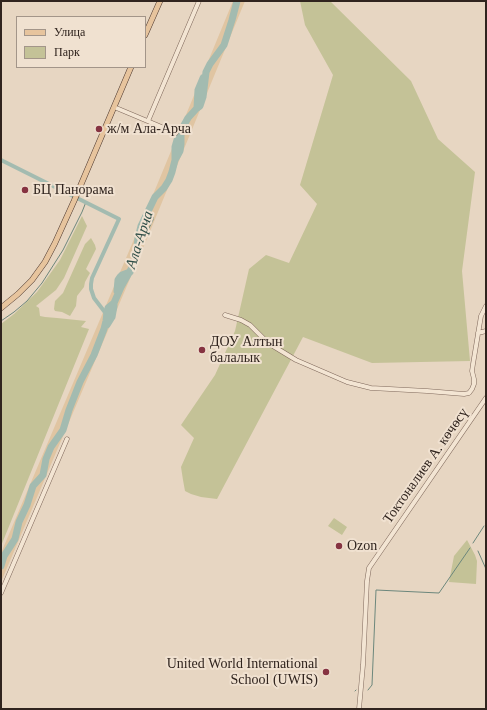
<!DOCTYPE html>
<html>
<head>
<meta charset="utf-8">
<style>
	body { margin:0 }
	#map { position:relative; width:487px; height:710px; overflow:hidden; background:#e7d6c2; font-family:Georgia,serif }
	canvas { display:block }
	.frame { position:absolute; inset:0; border:2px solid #30241e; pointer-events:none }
	.legend { position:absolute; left:16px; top:16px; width:130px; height:52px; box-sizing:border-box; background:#f0e1d0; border:1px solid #a39589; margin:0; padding:5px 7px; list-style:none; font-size:12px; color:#30241e }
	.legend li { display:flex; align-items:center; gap:8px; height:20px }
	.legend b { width:20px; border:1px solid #a39589 }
</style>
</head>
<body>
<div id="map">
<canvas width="487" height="710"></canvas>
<div class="frame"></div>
<ul class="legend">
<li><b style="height:5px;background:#e7c49d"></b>Улица</li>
<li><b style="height:11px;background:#c4c297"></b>Парк</li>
</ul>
</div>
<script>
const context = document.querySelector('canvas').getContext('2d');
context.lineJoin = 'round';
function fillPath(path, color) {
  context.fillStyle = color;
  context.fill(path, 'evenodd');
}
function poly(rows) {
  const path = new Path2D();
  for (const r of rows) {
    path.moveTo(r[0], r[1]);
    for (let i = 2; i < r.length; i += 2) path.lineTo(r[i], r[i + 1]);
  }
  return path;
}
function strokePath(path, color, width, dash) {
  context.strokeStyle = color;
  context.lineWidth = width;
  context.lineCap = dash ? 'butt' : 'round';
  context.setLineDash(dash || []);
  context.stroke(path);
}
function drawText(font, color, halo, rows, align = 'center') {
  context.font = font + ' Georgia,serif';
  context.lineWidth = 4;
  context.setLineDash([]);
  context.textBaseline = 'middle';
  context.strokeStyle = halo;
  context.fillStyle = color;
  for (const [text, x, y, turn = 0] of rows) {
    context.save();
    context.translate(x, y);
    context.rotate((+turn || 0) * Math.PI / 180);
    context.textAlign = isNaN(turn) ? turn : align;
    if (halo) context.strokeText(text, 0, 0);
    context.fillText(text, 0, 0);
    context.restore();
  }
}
const green = poly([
	[300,1,330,1,411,81,438,139,475,172,462,271,470,361,372,363,303,337,217,499,201,497,191,494,185,491,183,480,181,467,194,438,181,425,215,375,235,331,249,269,266,255,289,263,317,204,300,185,333,75,305,25],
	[82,216,87,226,64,278,56,290,36,306,39,308,40,316,45,317,57,318,86,321,81,327,89,329,1,546,1,324,14,314,37,292,60,260],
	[91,238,95,245,96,249,86,269,90,273,85,282,84,287,77,296,76,306,70,316,62,312,55,311,54,309,55,301,63,293,85,244],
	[334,518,347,527,342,535,328,526],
	[467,540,475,555,477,561,476,584,449,582,454,556]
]);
const sand = poly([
	[233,1,245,1,146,241,1,582,1,553,157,185]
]);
const stream = poly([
	[138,246,143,240,153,220,153,217,149,211],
	[1,321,14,312,27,301,42,283,63,250,82,212,86,202],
	[473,543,484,526],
	[478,551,486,569],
	[368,690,372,685,376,590,439,593,470,548],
	[355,691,356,690]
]);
const canal = poly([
	[1,160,119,219,92,278,91,284,91,289,94,298,107,315]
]);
const river = poly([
	[197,108,198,90,203,78],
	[175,159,175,147,177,140,180,135],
	[117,291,118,280,120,277,122,275,130,272],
	[107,325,112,317,114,306,114,303],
	[1,566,4,556,15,539,19,522,27,505,33,486,43,475,46,459,51,447,63,430,69,410,80,382,94,355,104,329,106,321,107,312,108,308,114,303,121,287,134,264,136,257,138,238,141,226,155,197,164,188,169,180,172,172,175,160,180,151,181,144,181,135,183,127,188,118,197,108,200,106,203,97,206,72,210,64,224,45,232,20,237,1]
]);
const minor = poly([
	[114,107,176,133],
	[148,121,199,1],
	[225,315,241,320,250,325,268,343,296,360,347,382,371,388,427,391,464,394,469,393,472,389,474,384,474,379,472,371,473,364,481,316,486,306],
	[478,333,486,331],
	[1,593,67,439],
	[359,709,363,665,367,581,369,568,486,398]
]);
const major = poly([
	[145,35,160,1],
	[1,308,18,294,32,280,45,262,55,243,74,201,131,67]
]);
const markers = [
	[99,129,4,"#863341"],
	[25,190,4,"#863341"],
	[202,350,4,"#863341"],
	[339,546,4,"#863341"],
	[326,672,4,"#863341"]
];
const poiNames = [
	["ж/м Ала-Арча",107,129],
	["БЦ Панорама",33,190],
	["ДОУ Алтын",210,342],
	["балалык",210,358],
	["Ozon",347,546],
	["United World International",318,664,"right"],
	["School (UWIS)",318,680,"right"]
];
const streetNames = [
	["Токтоналиев А. көчөсү",426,466,-55]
];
const waterNames = [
	["Ала-Арча",140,240,-72]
];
fillPath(green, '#c4c297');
fillPath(sand, '#e0c5a2');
strokePath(stream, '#6c877c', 1);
strokePath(canal, '#a3bbb0', 4);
strokePath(river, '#a3bbb0', 7);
strokePath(minor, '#7f685b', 5);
strokePath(major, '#4d382f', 6);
strokePath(minor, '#f3e5d3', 4);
strokePath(major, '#e7c49d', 5);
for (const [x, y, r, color] of markers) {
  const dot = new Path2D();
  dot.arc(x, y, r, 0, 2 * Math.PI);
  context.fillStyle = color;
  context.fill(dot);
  strokePath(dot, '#f0e1d0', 1.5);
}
drawText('14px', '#30241e', '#f0e1d0', poiNames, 'left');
drawText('14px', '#30241e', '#f0e1d0', streetNames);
drawText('italic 15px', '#2f4e47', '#f0e1d0', waterNames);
</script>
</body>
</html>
